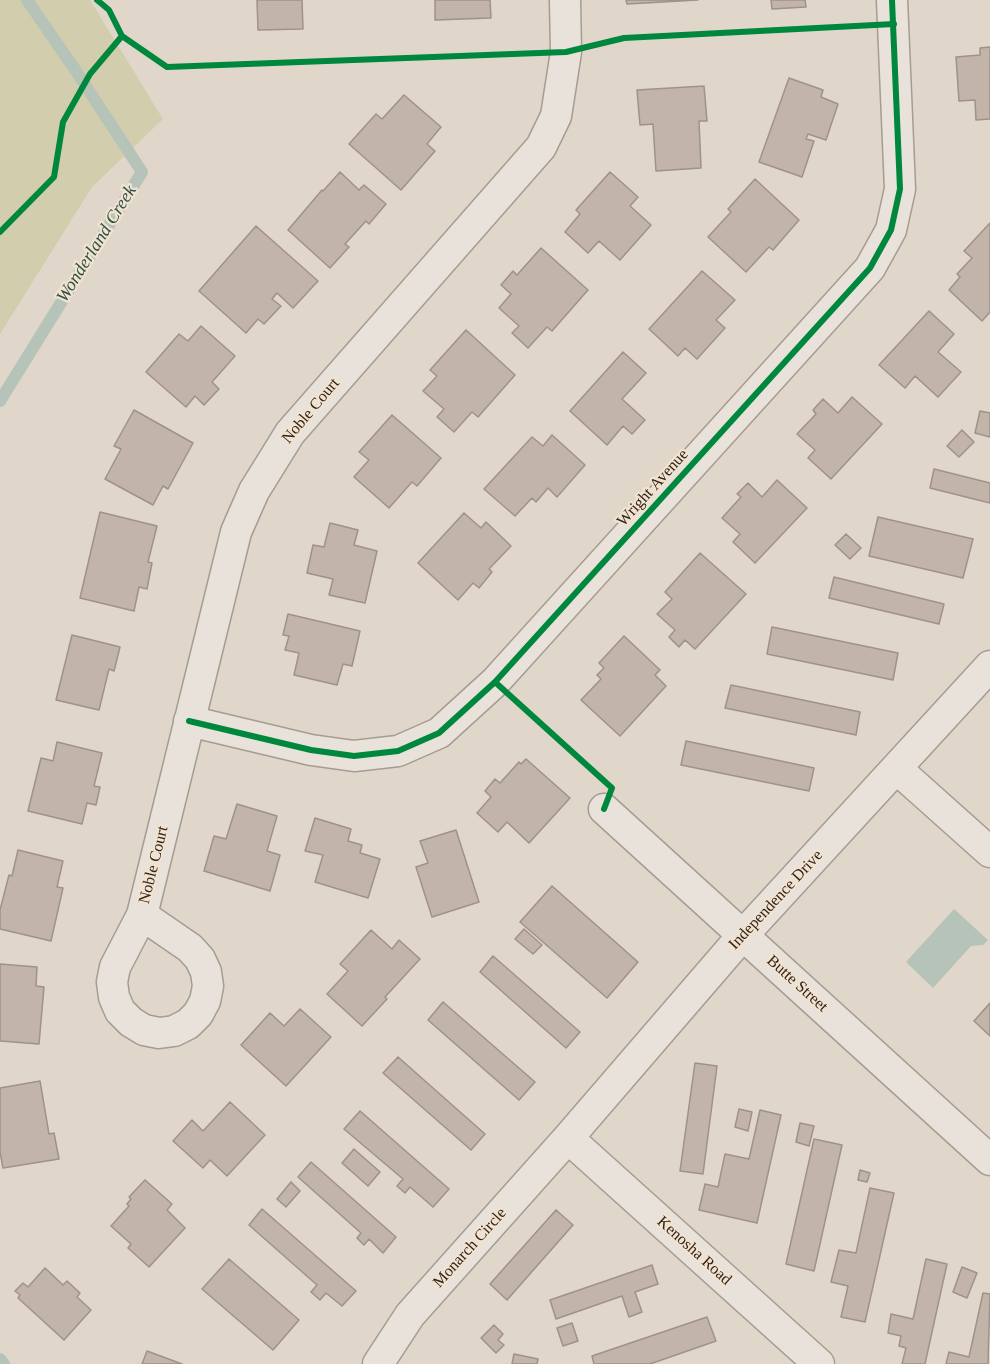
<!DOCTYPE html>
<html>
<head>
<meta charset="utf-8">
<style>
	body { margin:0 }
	canvas { display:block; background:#e0d6c9 }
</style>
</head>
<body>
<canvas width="990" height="1364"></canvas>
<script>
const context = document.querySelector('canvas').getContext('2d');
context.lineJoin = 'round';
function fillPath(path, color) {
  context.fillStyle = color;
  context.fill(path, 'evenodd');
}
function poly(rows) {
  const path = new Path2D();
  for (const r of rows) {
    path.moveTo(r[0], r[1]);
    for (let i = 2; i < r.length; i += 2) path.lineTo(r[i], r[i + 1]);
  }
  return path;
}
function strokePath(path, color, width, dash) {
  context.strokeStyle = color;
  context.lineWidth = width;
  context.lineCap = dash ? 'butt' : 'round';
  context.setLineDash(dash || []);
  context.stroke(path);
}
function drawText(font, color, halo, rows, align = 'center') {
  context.font = font + ' Georgia,serif';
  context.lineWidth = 4.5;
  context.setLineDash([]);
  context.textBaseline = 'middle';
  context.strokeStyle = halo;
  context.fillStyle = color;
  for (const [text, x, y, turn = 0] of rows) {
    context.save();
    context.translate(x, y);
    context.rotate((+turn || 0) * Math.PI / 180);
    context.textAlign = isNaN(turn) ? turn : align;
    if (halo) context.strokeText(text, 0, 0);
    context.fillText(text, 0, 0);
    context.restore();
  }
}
const green = poly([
	[0,0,90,0,163,119,92,187,0,334]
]);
const water = poly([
	[954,909,988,940,983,945,971,946,933,988,906,962]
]);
const stream = poly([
	[0,401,142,172,76,71,27,0],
	[0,1359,4,1364]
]);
const building = poly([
	[257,0,302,0,303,29,258,30,257,0],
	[435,0,490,0,491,18,435,20,435,0],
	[626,0,698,0,627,4,626,0],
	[771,0,805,0,806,7,772,9,771,0],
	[990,47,990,119,976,120,975,100,959,101,956,57,980,55,980,48,990,47],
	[789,78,823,90,821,97,838,104,826,140,808,134,806,139,814,141,802,177,759,162,789,78],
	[704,86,707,121,699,121,701,168,656,171,653,124,640,125,637,90,704,86],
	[404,95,441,127,427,144,435,151,401,190,349,144,376,114,382,119,404,95],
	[340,172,359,190,364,185,386,204,369,224,366,221,345,244,349,247,330,268,288,230,322,190,323,191,340,172],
	[610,172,638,197,630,206,651,225,620,260,599,241,588,253,565,232,580,214,576,210,610,172],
	[755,179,799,220,773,250,769,247,746,272,708,237,731,212,728,209,755,179],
	[990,223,990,312,982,321,949,290,960,277,957,274,972,258,964,251,990,223],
	[256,226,318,281,293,308,277,293,272,299,281,306,264,324,258,319,246,333,199,291,256,226],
	[541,248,588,290,552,331,547,327,528,348,512,333,519,326,499,308,511,294,501,285,513,271,517,275,541,248],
	[702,271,735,300,716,320,725,328,697,359,685,348,678,356,649,329,702,271],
	[929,311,954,334,938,352,961,372,938,397,915,376,905,388,879,365,929,311],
	[201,326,235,356,212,382,219,389,204,405,195,396,186,407,146,372,179,334,188,341,201,326],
	[466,330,515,375,478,417,472,412,454,432,437,417,444,409,423,391,437,376,430,370,466,330],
	[623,352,646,373,622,399,645,420,632,434,623,426,607,445,570,411,623,352],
	[852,397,882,424,831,479,808,458,815,450,797,434,816,414,813,410,823,399,838,413,852,397],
	[134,410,193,443,168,489,163,486,153,505,105,479,121,449,114,446,134,410],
	[980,411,990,413,990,437,975,433,980,411],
	[392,415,441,458,417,486,412,482,389,508,354,477,369,460,359,452,392,415],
	[962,430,974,442,959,457,947,446,962,430],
	[552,435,585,465,557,497,548,488,536,502,532,498,515,516,484,489,532,437,543,446,552,435],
	[934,469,990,483,990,503,930,488,934,469],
	[777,480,807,508,755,563,733,542,740,534,722,518,741,497,737,494,748,483,762,497,777,480],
	[100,512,157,526,148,562,152,563,147,589,139,587,134,611,80,598,100,512],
	[464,513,481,528,486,522,511,546,489,569,492,572,479,588,473,583,458,600,418,563,464,513],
	[878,517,973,539,963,578,869,556,878,517],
	[330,523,358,530,354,545,377,551,365,603,329,595,333,579,307,573,313,545,324,547,330,523],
	[846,534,861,548,850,559,835,545,846,534],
	[700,553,746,594,695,649,685,640,679,647,669,637,675,630,657,614,672,599,665,592,700,553],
	[834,577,944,604,939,624,829,598,834,577],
	[288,614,360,631,352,666,343,664,337,685,294,675,299,653,285,650,289,636,283,635,288,614],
	[772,627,898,653,893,680,767,654,772,627],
	[72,635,120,647,114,671,109,669,99,710,56,700,72,635],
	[624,636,660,670,655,675,666,686,620,736,581,700,601,679,597,675,604,668,599,663,624,636],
	[731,685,860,712,856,735,725,708,731,685],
	[686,741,814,768,809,791,681,765,686,741],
	[57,742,102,753,94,786,100,787,96,805,87,803,82,824,28,811,41,758,53,761,57,742],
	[526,759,570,798,529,843,507,822,498,832,477,813,491,797,485,791,495,779,500,783,519,762,521,764,526,759],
	[237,804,277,816,267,851,280,855,270,891,204,871,214,836,226,839,237,804],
	[315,818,351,829,348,841,362,845,360,853,380,859,368,898,315,882,323,855,305,851,315,818],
	[456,830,479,902,432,917,416,867,428,863,420,841,456,830],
	[18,850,63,861,57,887,63,888,51,941,0,929,0,910,9,875,12,876,18,850],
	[552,886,638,962,607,998,520,922,552,886],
	[524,929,542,945,533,954,515,939,524,929],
	[371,930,392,949,399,940,420,959,385,997,387,999,362,1026,327,994,348,971,340,964,371,930],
	[493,956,580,1032,566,1048,480,972,493,956],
	[0,964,37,967,36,986,44,987,39,1044,0,1041,0,964],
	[443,1002,535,1082,519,1100,428,1020,443,1002],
	[990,1003,990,1036,974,1021,990,1003],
	[300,1009,331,1037,286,1086,241,1045,270,1013,284,1026,300,1009],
	[398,1057,485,1134,471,1150,383,1073,398,1057],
	[695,1063,717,1066,703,1174,680,1171,695,1063],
	[40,1081,49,1134,54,1133,59,1159,3,1168,0,1152,0,1088,40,1081],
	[230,1102,265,1135,227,1176,210,1160,203,1168,173,1141,192,1120,203,1131,230,1102],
	[739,1109,752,1112,748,1131,735,1127,739,1109],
	[760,1110,781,1115,757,1223,699,1210,705,1184,718,1187,725,1154,749,1159,760,1110],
	[360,1111,449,1189,433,1207,410,1187,405,1193,397,1186,403,1179,344,1129,360,1111],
	[800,1123,814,1126,809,1146,796,1142,800,1123],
	[814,1139,842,1145,814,1271,786,1264,814,1139],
	[354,1149,380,1172,368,1186,342,1163,354,1149],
	[311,1162,396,1237,383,1253,369,1239,364,1245,357,1238,361,1233,298,1177,311,1162],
	[860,1170,870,1173,867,1182,858,1180,860,1170],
	[145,1180,172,1204,167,1210,185,1228,149,1267,128,1248,131,1244,111,1226,129,1206,127,1204,131,1199,129,1197,145,1180],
	[291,1182,300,1191,286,1207,277,1199,291,1182],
	[870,1188,894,1193,865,1322,841,1317,848,1286,831,1282,839,1250,856,1253,870,1188],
	[262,1209,356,1291,342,1306,326,1293,320,1300,311,1292,317,1285,249,1225,262,1209],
	[556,1210,573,1225,507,1300,490,1284,556,1210],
	[229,1259,299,1320,273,1350,202,1289,229,1259],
	[926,1259,947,1264,925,1364,902,1364,906,1348,899,1346,901,1336,888,1333,891,1314,913,1319,926,1259],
	[652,1265,658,1284,635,1292,642,1312,629,1317,622,1296,556,1319,550,1300,652,1265],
	[962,1267,977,1273,967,1298,953,1292,962,1267],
	[45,1268,63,1285,67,1281,80,1293,77,1297,91,1310,64,1340,18,1298,20,1295,15,1291,23,1283,28,1287,45,1268],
	[983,1293,990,1294,988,1364,946,1364,949,1352,969,1357,983,1293],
	[707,1317,716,1341,650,1364,594,1364,592,1356,707,1317],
	[572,1323,578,1341,563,1346,557,1328,572,1323],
	[494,1325,503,1334,498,1340,504,1345,496,1353,481,1338,494,1325],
	[147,1351,182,1364,142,1364,147,1351],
	[514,1354,538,1359,537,1364,512,1364,514,1354]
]);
const minor = poly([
	[189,721,311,750,354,756,398,751,439,733,495,682,870,268,891,230,900,189,892,0],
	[897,769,990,852],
	[604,809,990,1160],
	[142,915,236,532,254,491,290,433,541,147,556,116,566,52,565,0],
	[142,915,190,948,200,959,206,972,208,986,205,1001,198,1014,188,1024,174,1031,159,1033,144,1030,131,1022,120,1011,114,997,112,982,115,967,142,915],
	[568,1138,819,1364],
	[378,1364,410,1315,568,1138,743,935,990,666]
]);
const cycleway = poly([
	[122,36,167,67,566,52,624,38,894,24],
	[0,232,54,177,63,122,90,74,122,36,109,10,97,0],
	[495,682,612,788,604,809],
	[189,721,311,750,354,756,398,751,439,733,495,682,870,268,891,230,900,189,892,0]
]);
const streetNames = [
	["Noble Court",311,411,-50],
	["Wright Avenue",653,488,-48],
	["Noble Court",154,865,-76],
	["Independence Drive",776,900,-47],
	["Butte Street",797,984,42],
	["Monarch Circle",470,1248,-48],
	["Kenosha Road",694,1251,42]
];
const waterNames = [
	["Wonderland Creek",97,244,-58]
];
fillPath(green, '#d2cdac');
fillPath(water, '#b5c3b8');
strokePath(stream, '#b5c3b8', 12);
fillPath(building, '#c3b4aa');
strokePath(building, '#9f9289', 1.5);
strokePath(minor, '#a59c93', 33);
strokePath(minor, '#e8e2da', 30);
strokePath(cycleway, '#00873e', 6);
drawText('16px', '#31241d', '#f1e3cf', streetNames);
drawText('italic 18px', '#2d5049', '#f1e3cf', waterNames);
</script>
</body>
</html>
